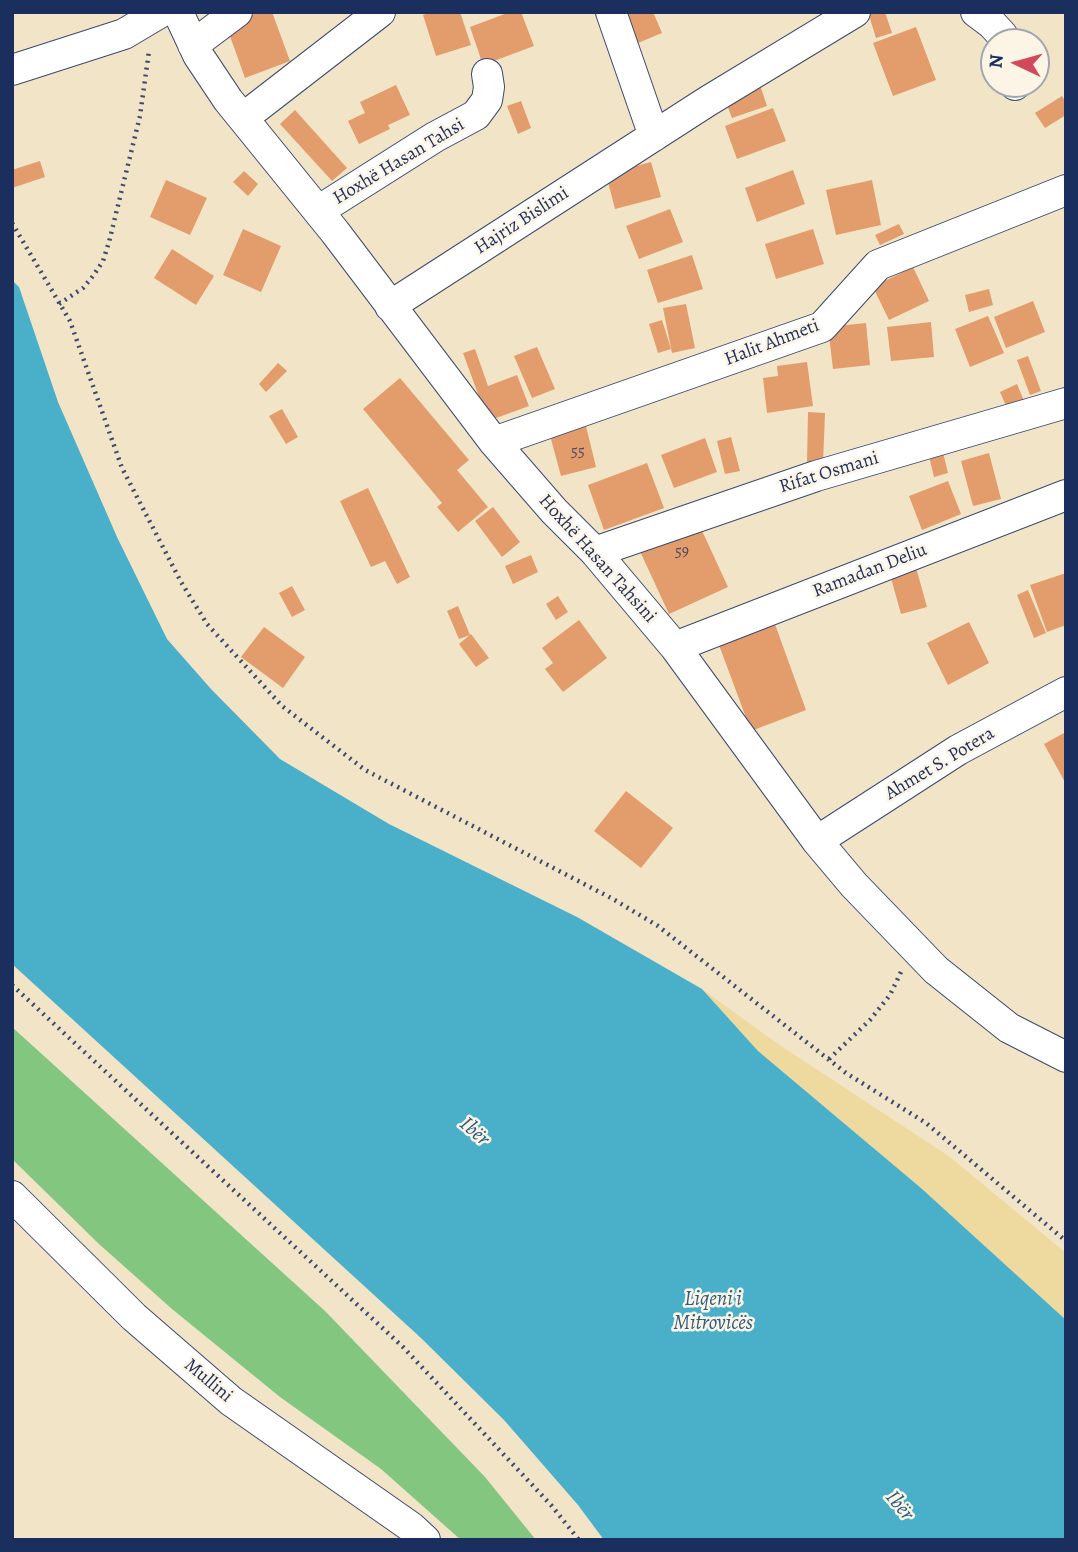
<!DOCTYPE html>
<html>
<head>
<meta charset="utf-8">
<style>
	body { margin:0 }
	#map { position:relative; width:1078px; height:1552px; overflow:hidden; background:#f2e4c7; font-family:Alegreya,serif }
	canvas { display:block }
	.frame { position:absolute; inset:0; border:14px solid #1b2f5e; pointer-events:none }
	.north { position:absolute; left:980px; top:28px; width:70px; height:70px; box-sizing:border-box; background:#fcf5e5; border:2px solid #a2a6af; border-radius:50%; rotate:275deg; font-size:19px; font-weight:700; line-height:28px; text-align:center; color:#1b2f5e }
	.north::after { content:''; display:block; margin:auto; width:24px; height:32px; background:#d1495b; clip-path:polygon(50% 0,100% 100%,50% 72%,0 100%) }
</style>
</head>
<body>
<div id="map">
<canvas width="1078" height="1552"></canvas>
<div class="frame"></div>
<div class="north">N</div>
</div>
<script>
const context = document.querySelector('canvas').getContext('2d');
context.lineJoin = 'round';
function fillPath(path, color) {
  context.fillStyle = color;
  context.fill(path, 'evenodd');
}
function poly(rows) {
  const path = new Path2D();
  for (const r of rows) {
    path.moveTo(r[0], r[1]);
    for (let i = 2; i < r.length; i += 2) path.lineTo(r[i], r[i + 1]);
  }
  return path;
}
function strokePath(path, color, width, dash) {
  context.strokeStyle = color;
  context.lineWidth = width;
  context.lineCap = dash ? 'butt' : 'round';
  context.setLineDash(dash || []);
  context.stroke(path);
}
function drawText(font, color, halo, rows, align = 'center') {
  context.font = font + ' Alegreya,serif';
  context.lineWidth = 5;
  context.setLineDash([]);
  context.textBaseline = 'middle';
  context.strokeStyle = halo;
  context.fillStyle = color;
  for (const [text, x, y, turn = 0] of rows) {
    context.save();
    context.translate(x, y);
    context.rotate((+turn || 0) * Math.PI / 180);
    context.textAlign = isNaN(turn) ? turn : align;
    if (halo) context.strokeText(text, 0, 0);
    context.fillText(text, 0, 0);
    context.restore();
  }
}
const green = poly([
	[12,1027,325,1311,485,1477,536,1540,461,1540,381,1469,280,1397,172,1309,99,1244,12,1159]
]);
const sand = poly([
	[702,989,778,1044,950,1157,1066,1253,1066,1320,921,1188,758,1051]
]);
const water = poly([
	[12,280,19,287,58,402,117,537,167,639,211,689,280,759,389,824,577,917,702,989,758,1051,921,1188,1066,1320,1066,1540,604,1540,578,1505,504,1420,421,1338,12,964]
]);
const building = poly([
	[259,12,272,12,290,61,245,78,226,25],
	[431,12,460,12,471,45,436,56,423,15],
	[510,12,521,12,534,46,483,65,470,27],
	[619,12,653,12,662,33,633,45],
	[868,12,885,12,892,33,876,38],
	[916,27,936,80,893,96,873,43],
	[396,85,410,115,388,125,390,129,359,144,348,121,365,113,360,102],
	[760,85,767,106,732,118,724,97],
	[1062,96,1066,102,1066,115,1045,128,1035,113],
	[521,101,531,128,518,134,507,106],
	[773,108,786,141,737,159,725,126],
	[295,110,347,168,332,181,280,124],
	[40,161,45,177,12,188,12,170],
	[651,162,661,197,615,209,606,174],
	[793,170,805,204,757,222,745,188],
	[244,171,258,184,248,196,233,182],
	[166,180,207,198,190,235,150,217],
	[872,180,881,225,836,235,826,190],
	[670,209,683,242,639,259,626,226],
	[899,224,904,234,880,245,875,235],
	[243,229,281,246,261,292,223,275],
	[813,229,824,264,776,279,765,244],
	[172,249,214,276,196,305,154,278],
	[692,255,703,289,658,303,647,270],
	[913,267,929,301,889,320,873,287],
	[989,289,993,305,969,312,965,295],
	[1033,301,1045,332,1006,348,994,317],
	[686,304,695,348,672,353,663,308],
	[988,316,1004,353,970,367,955,329],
	[662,320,671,349,658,353,649,324],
	[931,322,934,357,891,361,887,327],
	[866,323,870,365,833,369,828,327],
	[537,347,555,389,532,398,514,356],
	[475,349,488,386,517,375,529,406,488,421,463,353],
	[1028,356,1041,391,1030,395,1017,360],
	[807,362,813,406,767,413,763,378,778,376,777,366],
	[278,363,287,371,266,392,259,384],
	[400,378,469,460,457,470,488,507,458,532,437,507,442,503,363,409],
	[1017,384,1024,401,1007,408,1000,392],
	[282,409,298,437,286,444,269,416],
	[808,412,825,413,823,463,807,463],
	[584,418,596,467,561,476,548,428],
	[731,437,740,471,725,474,717,441],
	[705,438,717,472,674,488,661,455],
	[941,444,948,473,934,477,927,448],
	[989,453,1001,499,973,506,961,461],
	[647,463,664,508,604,530,588,485],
	[948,481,961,514,922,530,909,496],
	[368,488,410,577,397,584,385,561,371,567,340,501],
	[493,507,520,542,502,557,475,521],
	[697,520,728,587,669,614,638,547],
	[531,555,538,572,513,584,505,566],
	[915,564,927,607,901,614,889,571],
	[1066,573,1066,625,1047,632,1030,585],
	[292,586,305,610,292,617,279,593],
	[1028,590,1046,633,1034,638,1017,595],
	[558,596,568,612,556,620,546,604],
	[458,606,470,635,459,639,447,611],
	[772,616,806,710,751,731,716,637],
	[579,620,607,658,563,692,545,669,553,663,542,648],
	[969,622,989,663,948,685,927,643],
	[264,627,305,657,283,688,241,657],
	[471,634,489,658,476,667,459,644],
	[1066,732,1066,784,1044,744],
	[626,791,673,828,641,868,594,831]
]);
const path = poly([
	[12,223,70,321,122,468,181,582,207,624,282,706,365,770,613,899,658,926,846,1073,926,1123,1066,1241],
	[59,304,83,288,93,276,103,261,109,242,140,116,149,51],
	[12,985,403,1347,551,1505,579,1540],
	[829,1059,870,1020,890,995,901,972]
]);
const minor = poly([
	[178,12,198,55,228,100,335,232,494,442,554,511,595,552,675,647,817,841,854,885,936,970,1009,1028,1066,1057],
	[611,12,654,136],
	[976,12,992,24,1003,36,1004,42],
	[193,45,237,12],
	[12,70,124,34,161,12],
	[1015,84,1015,85],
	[243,118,380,12],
	[318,211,435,137,476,115,487,100,489,87,487,74],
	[390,306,708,101,855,12],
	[494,442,822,327,878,265,1066,190],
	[595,552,816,476,1066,403],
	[675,647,1066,495],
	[817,841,958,750,1066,692],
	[12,1196,134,1317,231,1401,411,1527,425,1540]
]);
const numberNames = [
	["55",578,452],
	["59",682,552]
];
const streetNames = [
	["Hoxhë Hasan Tahsi",399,162,-31],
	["Hajriz Bislimi",522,221,-33],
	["Halit Ahmeti",772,343,-21],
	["Rifat Osmani",829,473,-17],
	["Hoxhë Hasan Tahsini",597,559,48],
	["Ramadan Deliu",870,571,-21],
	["Ahmet S. Potera",940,764,-31],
	["Mullini",208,1381,40]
];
const waterNames = [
	["Ibër",474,1132,41],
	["Liqeni i",713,1300],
	["Mitrovicës",713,1324],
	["Ibër",899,1506,50]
];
fillPath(green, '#82c680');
fillPath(sand, '#eeda9e');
fillPath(water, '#4aafc9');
fillPath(building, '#e39c6b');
strokePath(minor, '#3b4a6e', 32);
strokePath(path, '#3b4a6e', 4.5, [2, 5]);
strokePath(minor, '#fff', 30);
drawText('16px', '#4d4a61', null, numberNames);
drawText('19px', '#1b2f5e', '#fcf5e5', streetNames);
drawText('italic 21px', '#2b5c83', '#fcf5e5', waterNames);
</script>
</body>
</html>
